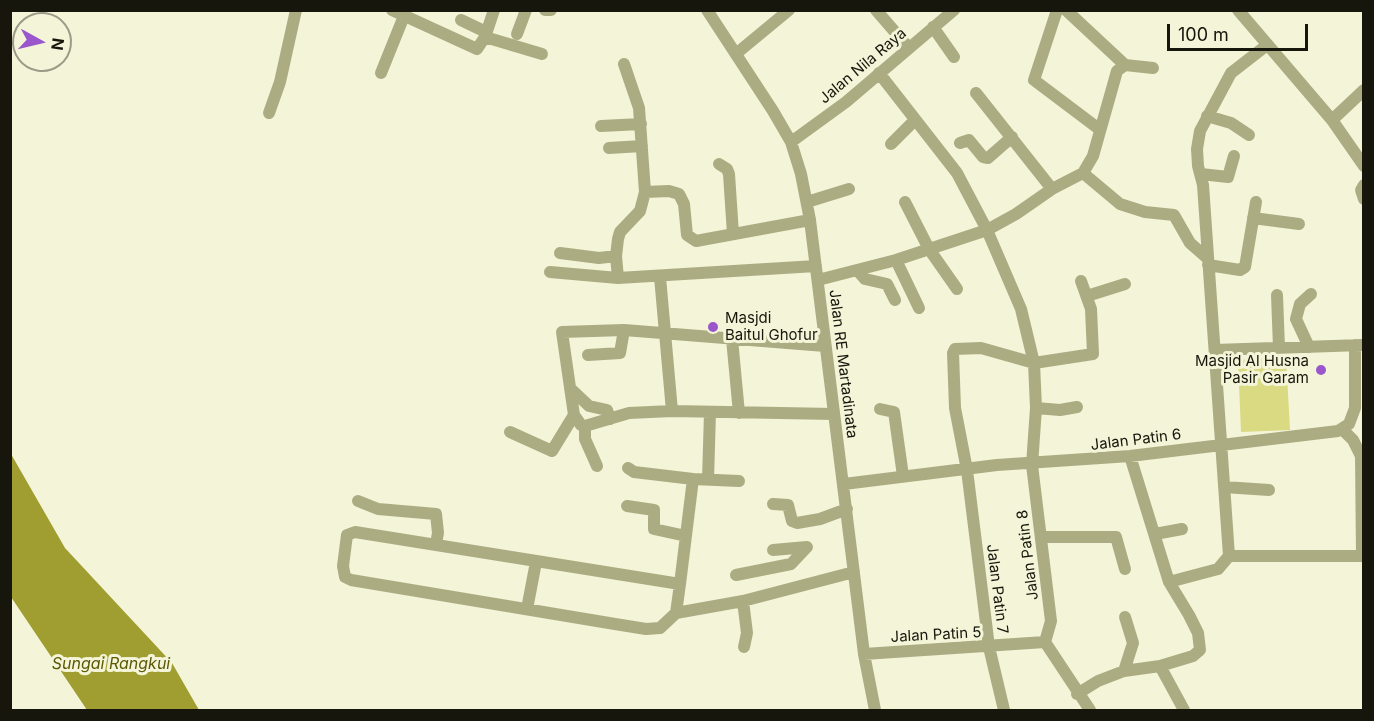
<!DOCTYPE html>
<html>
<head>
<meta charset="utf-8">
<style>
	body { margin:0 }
	#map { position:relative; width:1374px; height:721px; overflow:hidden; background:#f4f4d9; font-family:Inter,sans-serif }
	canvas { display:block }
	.frame { position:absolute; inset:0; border:12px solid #16160c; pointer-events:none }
	.north { position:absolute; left:12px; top:12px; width:60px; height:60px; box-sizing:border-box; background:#f4f4d9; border:2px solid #9b9b87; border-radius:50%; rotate:98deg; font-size:16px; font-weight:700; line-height:24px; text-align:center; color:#16160c }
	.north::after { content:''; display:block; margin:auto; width:21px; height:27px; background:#9a57cc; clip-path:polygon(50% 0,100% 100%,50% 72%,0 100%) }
	.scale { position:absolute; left:1167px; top:24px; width:141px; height:27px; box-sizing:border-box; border:3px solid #16160c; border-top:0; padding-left:8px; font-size:18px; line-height:21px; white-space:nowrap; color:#16160c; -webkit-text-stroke:4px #f4f4d9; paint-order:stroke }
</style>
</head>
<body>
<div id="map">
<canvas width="1374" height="721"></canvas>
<div class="frame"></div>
<div class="north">N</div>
<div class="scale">100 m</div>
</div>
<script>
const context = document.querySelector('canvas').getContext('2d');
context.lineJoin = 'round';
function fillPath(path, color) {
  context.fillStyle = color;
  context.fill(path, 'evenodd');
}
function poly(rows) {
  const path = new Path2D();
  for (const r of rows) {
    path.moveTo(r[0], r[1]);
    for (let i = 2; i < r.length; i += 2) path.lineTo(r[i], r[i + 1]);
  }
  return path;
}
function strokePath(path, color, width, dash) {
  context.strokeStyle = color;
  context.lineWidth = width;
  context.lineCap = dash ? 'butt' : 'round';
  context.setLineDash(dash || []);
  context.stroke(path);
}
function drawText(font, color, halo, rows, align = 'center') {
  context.font = font + ' Inter,sans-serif';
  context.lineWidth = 6;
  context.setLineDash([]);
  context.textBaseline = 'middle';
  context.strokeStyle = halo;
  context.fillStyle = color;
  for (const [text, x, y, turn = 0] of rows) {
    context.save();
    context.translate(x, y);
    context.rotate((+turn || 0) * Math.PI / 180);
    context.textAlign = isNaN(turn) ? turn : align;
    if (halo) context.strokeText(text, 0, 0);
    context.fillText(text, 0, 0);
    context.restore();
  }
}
const green = poly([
	[1286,357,1290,430,1241,432,1238,360]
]);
const water = poly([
	[11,454,65,548,172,663,199,710,87,710,11,597]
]);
const street = poly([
	[392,10,477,49,485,37,494,10],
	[545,10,551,10],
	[707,10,773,111,791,142,801,174,810,220,864,654,875,710],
	[876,10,908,47],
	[1057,10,1034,80,1099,129],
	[1066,10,1125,65],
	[1238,10,1332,120,1364,166],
	[461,20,486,32],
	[933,27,954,57],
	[517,34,526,10],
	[485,37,542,54],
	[737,53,789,10],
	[381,73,404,16],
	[976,93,1052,189],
	[269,113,280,82,296,10],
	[1207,116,1231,123,1249,135],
	[1332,120,1364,90],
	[601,126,641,124],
	[791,142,846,102,954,10],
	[960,143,969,140,983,157,988,158,1012,137],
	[891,144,915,120],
	[609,148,642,146],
	[719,164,727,169,729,174,733,234],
	[1083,173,1120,204,1145,212,1174,215,1190,243,1206,257],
	[1201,174,1228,177,1234,156],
	[1364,185,1361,190,1364,199],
	[645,192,669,191,679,194,684,204,687,235,696,241,810,220],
	[807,202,849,189],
	[905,202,929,249,957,289],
	[1253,218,1299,224],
	[560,253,599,258,616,256],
	[896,260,919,308],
	[1208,265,1240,270,1245,267,1256,202],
	[858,271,865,279,887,284,895,300],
	[550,272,618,278,816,266],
	[660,277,672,411],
	[618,278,616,256,618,239,620,232,640,211,645,192,639,108,624,64],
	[818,280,896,260,987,230,957,173,879,73],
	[1277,295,1279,348],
	[1087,296,1125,284],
	[624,330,562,332,574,415,581,425,585,426,629,413,672,411,834,414],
	[732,339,739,413],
	[1309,347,1296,319,1300,304,1311,294],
	[1215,350,1362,345],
	[588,355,620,353,624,330,825,346],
	[570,388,589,406,607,410,610,419],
	[1036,408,1060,410,1077,407],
	[880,409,894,412,903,476],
	[585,426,585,439,597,466],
	[1342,429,1353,440,1361,456,1362,556],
	[510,432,552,451,574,415],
	[628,468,634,472,693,479,739,481],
	[708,480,710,412],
	[844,484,997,465,1130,456,1338,431,1349,424,1355,408,1355,345],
	[1224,487,1269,490],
	[358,501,378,509,436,514,438,533,436,544],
	[773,504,788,505,792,521,797,523,820,519,847,509],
	[627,506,654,510,654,529,686,536],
	[1155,534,1182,529],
	[1041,537,1116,537,1125,569],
	[1229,556,1364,556],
	[736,575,791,564,807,547,773,550],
	[1169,582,1218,569,1229,556,1203,185,1198,166,1197,149,1200,131,1231,73,1267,45],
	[680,584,355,532,347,535,343,566,345,577,351,580,615,624,646,629,660,628,676,613,680,584,693,479],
	[743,601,747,633,744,647],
	[527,609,536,562],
	[676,613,743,601,854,572],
	[1045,642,1051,621,1032,465,1036,408,1034,363,1021,309,987,230,1016,214,1052,189,1083,173,1093,156,1117,71,1125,65,1153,68],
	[1045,642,1090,710],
	[864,654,1045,642],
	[1160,666,1184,710],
	[1124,671,1133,643,1125,617],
	[1077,694,1098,681,1124,671,1160,666,1193,656,1200,650,1198,633,1189,615,1169,582,1130,456],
	[1004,710,989,647,967,470,955,408,953,353,955,349,981,348,1034,363,1093,354,1091,309,1081,281]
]);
const markers = [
	[713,327,6,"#9a57cc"],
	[1321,370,6,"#9a57cc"]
];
const streetNames = [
	["Jalan Nila Raya",863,66,-40],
	["Jalan RE Martadinata",843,364,83],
	["Jalan Patin 6",1136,440,-7],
	["Jalan Patin 8",1028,555,-97],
	["Jalan Patin 7",997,589,83],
	["Jalan Patin 5",936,635,-3]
];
const poiNames = [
	["Masjdi",725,318],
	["Baitul Ghofur",725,335],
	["Masjid Al Husna",1309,361,"right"],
	["Pasir Garam",1309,378,"right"]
];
const waterNames = [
	["Sungai Rangkui",111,664]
];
fillPath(green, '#dada83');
fillPath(water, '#a09e30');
strokePath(street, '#acac82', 12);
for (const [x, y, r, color] of markers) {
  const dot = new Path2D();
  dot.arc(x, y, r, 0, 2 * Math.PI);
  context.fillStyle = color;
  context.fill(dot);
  strokePath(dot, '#f4f4d9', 2);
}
drawText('15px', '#16160c', '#f4f4d9', streetNames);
drawText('15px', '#16160c', '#f4f4d9', poiNames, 'left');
drawText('italic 16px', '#5b5904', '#f4f4d9', waterNames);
</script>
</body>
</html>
